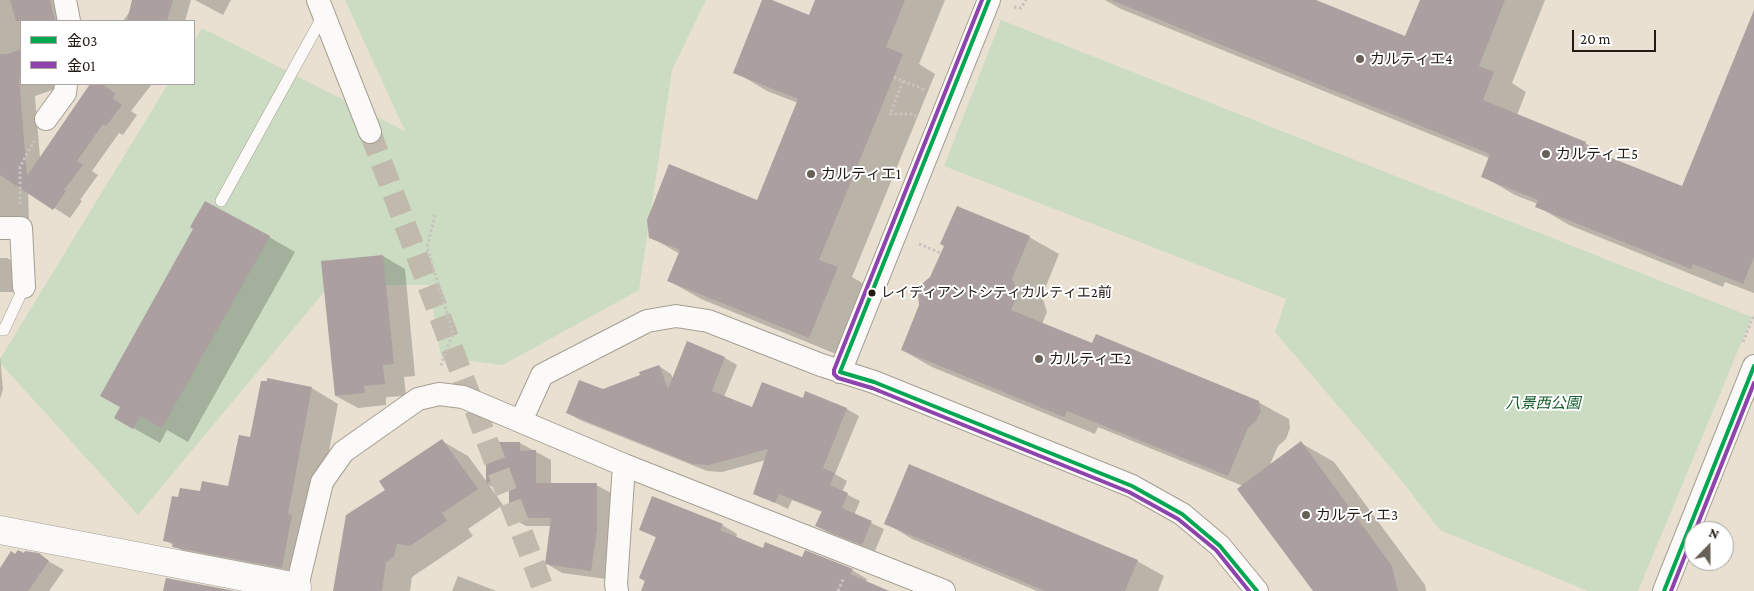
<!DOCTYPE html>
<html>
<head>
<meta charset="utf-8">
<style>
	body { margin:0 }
	#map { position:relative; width:1754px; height:591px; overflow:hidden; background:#e9e0d2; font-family:"Crimson Pro","Noto Sans JP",serif }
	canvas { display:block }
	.legend { position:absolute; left:20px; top:20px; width:175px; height:65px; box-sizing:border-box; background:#fff; border:1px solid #a7a4a1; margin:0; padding:6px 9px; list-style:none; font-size:15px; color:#221b13 }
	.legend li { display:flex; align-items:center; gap:10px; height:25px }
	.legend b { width:25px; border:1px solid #a7a4a1 }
	.north { position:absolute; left:1684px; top:521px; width:50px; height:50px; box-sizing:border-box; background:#fff; border:1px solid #a7a4a1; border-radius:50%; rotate:22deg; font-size:14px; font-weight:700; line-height:20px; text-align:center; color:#221b13 }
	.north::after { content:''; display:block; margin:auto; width:18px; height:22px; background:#686056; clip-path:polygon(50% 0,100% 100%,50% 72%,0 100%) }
	.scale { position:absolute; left:1572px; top:30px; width:84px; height:22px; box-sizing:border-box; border:2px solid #221b13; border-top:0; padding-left:6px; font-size:15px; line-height:18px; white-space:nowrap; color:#221b13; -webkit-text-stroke:4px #fff; paint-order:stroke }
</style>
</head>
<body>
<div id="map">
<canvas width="1754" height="591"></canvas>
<ul class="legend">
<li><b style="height:6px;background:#00a651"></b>金03</li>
<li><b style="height:6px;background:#8e44ad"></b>金01</li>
</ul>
<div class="north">N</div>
<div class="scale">20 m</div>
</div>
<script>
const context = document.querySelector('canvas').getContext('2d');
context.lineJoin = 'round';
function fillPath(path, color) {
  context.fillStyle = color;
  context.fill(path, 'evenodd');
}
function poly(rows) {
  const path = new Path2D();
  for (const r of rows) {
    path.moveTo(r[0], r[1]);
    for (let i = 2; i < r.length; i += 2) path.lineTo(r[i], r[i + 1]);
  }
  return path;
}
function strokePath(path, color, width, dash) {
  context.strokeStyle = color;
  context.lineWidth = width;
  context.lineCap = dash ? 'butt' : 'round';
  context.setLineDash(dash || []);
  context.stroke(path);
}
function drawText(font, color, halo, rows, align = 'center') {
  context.font = font + ' "Crimson Pro","Noto Sans JP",serif';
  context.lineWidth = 4;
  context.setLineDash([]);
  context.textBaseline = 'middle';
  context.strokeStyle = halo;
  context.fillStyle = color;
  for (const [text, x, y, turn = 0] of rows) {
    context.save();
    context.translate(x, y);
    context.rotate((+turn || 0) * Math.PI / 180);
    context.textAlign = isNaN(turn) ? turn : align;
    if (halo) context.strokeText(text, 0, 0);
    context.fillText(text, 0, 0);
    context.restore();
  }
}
const green = poly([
	[345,0,706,0,672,70,639,290,503,365,441,357,429,285,330,285,138,515,0,363,0,359,168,84,194,84,194,41,202,28,405,131],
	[1001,20,1752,317,1638,591,1588,591,1440,530,1397,475,1275,332,1286,299,944,166]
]);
const shadow = poly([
	[0,0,63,0,69,21,51,21,44,16,46,21,21,21,21,84,67,85,35,96,40,158,93,84,152,84,131,111,137,115,123,135,119,133,92,171,98,175,80,200,82,201,70,218,28,191,29,220,0,221],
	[138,0,191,0,185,21,123,21],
	[195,0,231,0,223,15],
	[764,0,769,0,809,16,816,0,945,0,919,64,935,74,852,277,869,287,841,356,701,299,669,281,680,254,650,237,758,201,798,103,767,91,735,72],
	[1105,0,1313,0,1406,38,1421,0,1545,0,1512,83,1526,92,1517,115,1585,143,1618,162,1682,188,1754,31,1754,293,1725,282,1723,287,1569,225,1537,206,1538,204,1515,195,1482,176,1489,158,1121,9],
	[269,237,295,252,188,442,167,430,160,443,116,418],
	[1029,237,1059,254,1042,296,1047,312,1042,324,1092,345,1258,402,1289,419,1290,428,1286,439,1278,446,1269,467,1301,443,1334,462,1425,585,1426,591,1314,591,1243,486,1098,427,1095,434,932,367,902,350],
	[383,256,405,269,415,376,404,377,406,396,386,397,386,405,358,408,336,396],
	[0,258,7,258,14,262,15,292,0,292],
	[688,343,725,358,737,365,724,397,753,408,803,400,806,393,847,409,859,416,835,474,847,481,842,492,860,501,854,515,884,529,875,551,829,533,817,526,822,512,792,500,788,509,755,493,766,460,722,472,707,471,580,420,567,413,603,390,642,376,659,366,671,374,673,379],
	[0,356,3,389,0,399],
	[312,388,338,404,314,529,310,578,200,562,165,540,180,498,229,487,251,439],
	[442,441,468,456,487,482,520,443,551,460,551,484,596,485,611,493,606,579,562,573,547,564,552,526,526,526,510,517,510,486,502,492,489,485,503,505,468,529,473,536,412,577,410,591,334,591,387,491],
	[514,464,515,466,501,475,501,472],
	[653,497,722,525,737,534,736,538,764,549,852,570,867,579,866,582,886,591,642,591,657,538,640,529],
	[886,523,1137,561,1164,576,1158,591,1037,591,912,539],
	[24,554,38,555,64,570,49,591,0,591,0,569,16,556],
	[458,576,496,591,452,591]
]);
const building = poly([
	[10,0,50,0,55,21,16,21],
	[132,0,173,0,167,21,127,21],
	[762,0,772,0,809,15,815,0,905,0,886,47,903,54,819,260,838,267,809,338,667,281,680,250,649,238,647,220,669,164,757,200,798,99,733,73],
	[1111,0,1316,0,1405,36,1420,0,1505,0,1479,66,1494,72,1483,100,1586,142,1584,147,1682,186,1754,10,1754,257,1743,284,1693,264,1691,269,1535,207,1538,200,1481,177,1490,154],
	[21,49,21,77,19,77,27,176,90,84,102,84,116,94,112,98,122,105,106,126,103,124,77,161,83,165,64,190,66,191,53,210,0,175,0,54,8,54],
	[205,201,270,236,162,428,140,416,133,429,114,418,120,407,100,396,193,229,190,227],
	[957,206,1030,236,1012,279,1018,294,1011,310,1092,343,1096,334,1259,401,1261,411,1256,421,1248,428,1228,476,1067,411,1064,417,901,350,919,305,918,294,922,284,930,277,944,246,940,244],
	[383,255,394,364,383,365,385,384,364,386,365,393,335,396,321,261],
	[687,341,725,357,712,391,752,407,762,382,803,398,805,391,847,408,823,468,835,473,830,485,848,493,842,508,872,521,862,545,815,526,822,511,779,494,775,503,753,494,768,449,709,465,693,464,566,413,579,380,603,389,640,375,639,372,659,365,668,389],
	[267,378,312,387,288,514,292,515,282,568,172,547,173,543,163,541,172,496,178,497,180,488,200,491,202,481,228,486,239,435,250,437,261,381,267,381],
	[442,439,478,489,442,513,447,521,410,546,397,544,394,557,386,562,382,591,333,591,346,515,385,490,379,481],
	[1301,441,1392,566,1398,591,1313,591,1237,489],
	[486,442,520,442,520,451,536,450,536,483,597,483,597,531,591,571,545,564,551,518,509,518,509,468,486,484],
	[909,464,1138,560,1125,591,1045,591,884,524],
	[652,496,723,524,720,530,763,548,765,542,802,557,805,550,853,569,850,574,889,591,641,591,645,581,639,578,656,537,639,530],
	[18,550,24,553,25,551,39,553,49,561,28,591,0,591,0,568,11,551,15,554],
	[166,578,235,591,163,591]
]);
const streetTunnel = poly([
	[370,132,544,591]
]);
const path = poly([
	[1014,7,1021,8,1026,0],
	[894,77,903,81,890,114,910,114,916,116],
	[903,81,925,90],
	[20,204,20,167,34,141],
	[435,215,427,247,453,333,440,368],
	[919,244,941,253],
	[1743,342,1754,315],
	[838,591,844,577]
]);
const lane = poly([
	[221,201,324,14],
	[0,330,4,330,24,287]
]);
const street = poly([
	[65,0,69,21],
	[318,0,370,132],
	[46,119,65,93,66,84],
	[0,228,21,228,24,287],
	[840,372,989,0],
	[521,421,542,375,647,321,676,316,708,321,821,365,874,382,1132,486,1182,514,1220,546,1257,591],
	[297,587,322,482,343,452,418,399,439,394,463,397,624,465,944,591],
	[617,591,616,584,624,465],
	[1664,591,1754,366]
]);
const secondary = poly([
	[0,530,297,587,296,591]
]);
const bus1 = poly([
	[989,0,840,372,874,382,1132,486,1182,514,1220,546,1257,591],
	[1664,591,1754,366]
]);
const bus2 = poly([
	[982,0,834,370,834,374,838,378,872,388,1129,492,1178,519,1216,550,1249,591],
	[1695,531,1754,383],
	[1671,591,1694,533]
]);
const markers = [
	[1360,59,5,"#686056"],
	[1546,154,5,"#686056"],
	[811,174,5,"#686056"],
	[872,293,4.5,"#221b13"],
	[1039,359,5,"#686056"],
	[1306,515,5,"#686056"]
];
const busNames = [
	["レイディアントシティカルティエ2前",881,293]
];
const poiNames = [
	["カルティエ4",1370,59],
	["カルティエ5",1556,154],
	["カルティエ1",821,174],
	["カルティエ2",1049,359],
	["カルティエ3",1316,515]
];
const parkNames = [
	["八景西公園",1543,403]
];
fillPath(green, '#cbdcc3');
fillPath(shadow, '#0003');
fillPath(building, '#ab9fa0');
strokePath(streetTunnel, '#c1b9ac', 22, [22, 11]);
strokePath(lane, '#a59e93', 12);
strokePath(street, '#a59e93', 24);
strokePath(secondary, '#a59e93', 29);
strokePath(path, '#c8c3be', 3, [2.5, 2.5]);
strokePath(lane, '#fcfaf8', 11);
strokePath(street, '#fcfaf8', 22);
strokePath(secondary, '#fcfaf8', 28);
strokePath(bus1, '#00a651', 4);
strokePath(bus2, '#8e44ad', 4);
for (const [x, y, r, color] of markers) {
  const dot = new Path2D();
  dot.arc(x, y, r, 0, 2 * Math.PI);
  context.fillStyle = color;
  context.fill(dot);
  strokePath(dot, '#fff', 2);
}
drawText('14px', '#221b13', '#fff', busNames, 'left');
drawText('15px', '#221b13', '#fff', poiNames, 'left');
drawText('italic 15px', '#155d2c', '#fff', parkNames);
</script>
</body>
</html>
